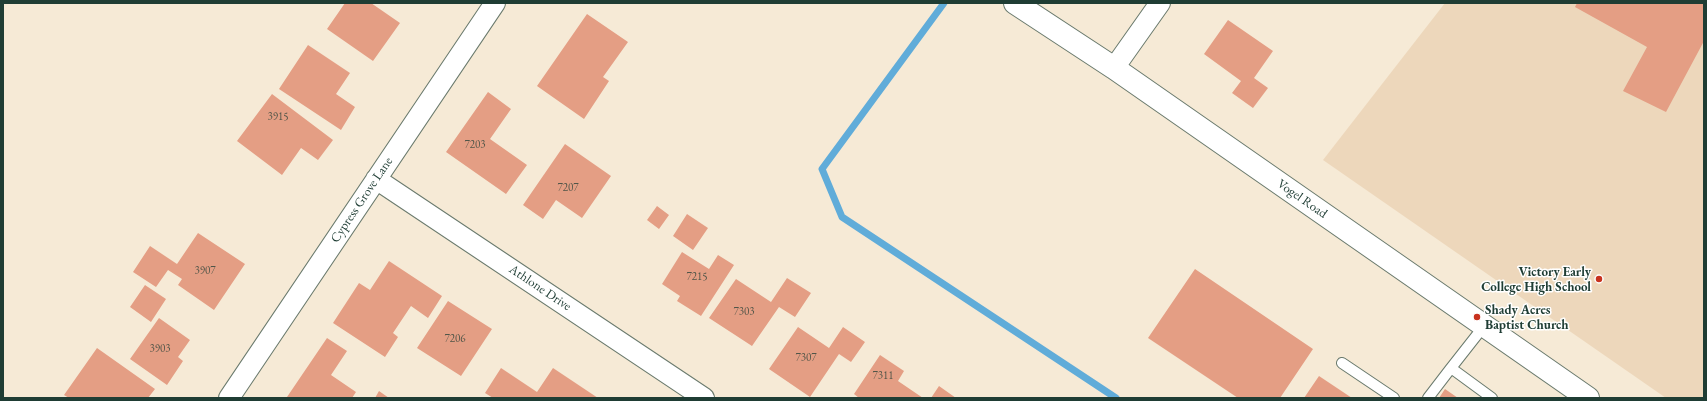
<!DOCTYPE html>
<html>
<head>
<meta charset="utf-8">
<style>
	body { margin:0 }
	#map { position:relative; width:1707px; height:401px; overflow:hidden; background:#f6ead6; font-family:"EB Garamond",serif }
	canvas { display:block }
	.frame { position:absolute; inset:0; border:4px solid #1f3d34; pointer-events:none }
</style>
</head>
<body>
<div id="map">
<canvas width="1707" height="401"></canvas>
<div class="frame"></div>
</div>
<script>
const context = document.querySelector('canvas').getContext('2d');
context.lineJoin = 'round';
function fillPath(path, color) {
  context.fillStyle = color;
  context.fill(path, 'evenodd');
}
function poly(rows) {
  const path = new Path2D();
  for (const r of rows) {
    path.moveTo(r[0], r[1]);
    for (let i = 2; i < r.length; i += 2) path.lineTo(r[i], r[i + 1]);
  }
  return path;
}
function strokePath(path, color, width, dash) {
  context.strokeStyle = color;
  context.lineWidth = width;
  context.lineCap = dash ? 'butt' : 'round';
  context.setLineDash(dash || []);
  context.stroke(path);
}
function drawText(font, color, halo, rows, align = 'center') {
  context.font = font + ' "EB Garamond",serif';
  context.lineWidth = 3;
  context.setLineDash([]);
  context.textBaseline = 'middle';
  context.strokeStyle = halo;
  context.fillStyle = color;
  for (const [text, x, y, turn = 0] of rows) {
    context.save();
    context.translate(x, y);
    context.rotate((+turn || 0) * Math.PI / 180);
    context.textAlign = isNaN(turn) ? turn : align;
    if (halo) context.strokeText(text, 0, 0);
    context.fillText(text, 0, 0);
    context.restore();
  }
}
const built = poly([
	[1445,3,1704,3,1704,398,1666,398,1323,160]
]);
const stream = poly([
	[944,3,822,169,842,217,1116,398]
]);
const building = poly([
	[345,3,371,3,400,23,373,61,327,29],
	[1577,3,1704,3,1704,41,1666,112,1623,91,1647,47,1575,7],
	[587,14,628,42,603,77,609,81,584,119,537,86],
	[1228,20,1273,51,1254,78,1268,88,1253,108,1232,93,1241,81,1204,54],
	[308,45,350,73,336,94,355,107,341,130,279,89],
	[488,92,511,109,490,139,527,165,506,194,446,152],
	[272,94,333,140,318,160,301,148,282,175,237,141],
	[565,144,611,176,582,218,556,200,543,219,523,205],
	[657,206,669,215,659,229,647,220],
	[687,214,708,228,693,250,673,236],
	[198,233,245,264,214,310,178,285,182,279,168,270,156,287,133,272,150,246,177,264],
	[682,252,709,269,718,255,734,265,701,316,677,301,680,296,662,284],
	[389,261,442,296,428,318,411,306,393,333,398,337,385,357,333,323,359,283,370,290],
	[1195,269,1313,349,1280,398,1238,398,1148,338],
	[787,278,811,293,795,317,779,307,752,346,709,318,736,279,771,302],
	[145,285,166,299,151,322,130,307],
	[448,301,492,329,461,376,417,348],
	[159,318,190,340,178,357,183,361,167,385,130,359],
	[798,327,829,348,843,327,865,342,851,362,839,354,810,397,769,369],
	[327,338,347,351,331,375,356,392,352,398,289,398,287,397],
	[97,348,155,389,148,398,69,398,64,395],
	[880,355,904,371,898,381,923,398,859,398,854,394],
	[501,368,537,392,553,368,598,398,493,398,485,393],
	[1319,376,1352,398,1304,398],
	[939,386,956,398,931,398],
	[1445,389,1458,398,1439,398],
	[379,391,389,398,375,398]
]);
const service = poly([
	[1342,363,1394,398],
	[1451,368,1484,326],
	[1428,398,1451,368,1492,398]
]);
const minor = poly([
	[1114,68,1160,3],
	[376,179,704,398],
	[229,398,495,3]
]);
const tertiary = poly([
	[1015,3,1114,68,1588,398]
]);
const markers = [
	[1599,279,4,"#c8321e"],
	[1477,317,4,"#c8321e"]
];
const numberNames = [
	["3915",278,117],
	["7203",475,145],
	["7207",568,188],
	["3907",205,271],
	["7215",697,277],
	["7303",744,312],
	["7206",455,339],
	["3903",160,349],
	["7307",806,358],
	["7311",883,376]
];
const streetNames = [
	["Vogel Road",1302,199,35],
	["Cypress Grove Lane",362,200,-56],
	["Athlone Drive",540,288,34]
];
const poiNames = [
	["Victory Early",1591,272],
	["College High School",1591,287],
	["Shady Acres",1485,310,"left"],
	["Baptist Church",1485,325,"left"]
];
fillPath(built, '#edd7bb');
strokePath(stream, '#60acd9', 7);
fillPath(building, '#e49e84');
strokePath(service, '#6a7a6d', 12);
strokePath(minor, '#6a7a6d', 22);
strokePath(tertiary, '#6a7a6d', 24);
strokePath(service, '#fff', 10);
strokePath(minor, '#fff', 20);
strokePath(tertiary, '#fff', 22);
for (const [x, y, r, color] of markers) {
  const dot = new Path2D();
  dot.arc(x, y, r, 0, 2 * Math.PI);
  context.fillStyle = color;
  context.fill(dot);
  strokePath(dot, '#fff', 1.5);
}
drawText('11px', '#505548', null, numberNames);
drawText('13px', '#1f3d34', '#fff', streetNames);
drawText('bold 13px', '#1f3d34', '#fff', poiNames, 'right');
</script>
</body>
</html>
